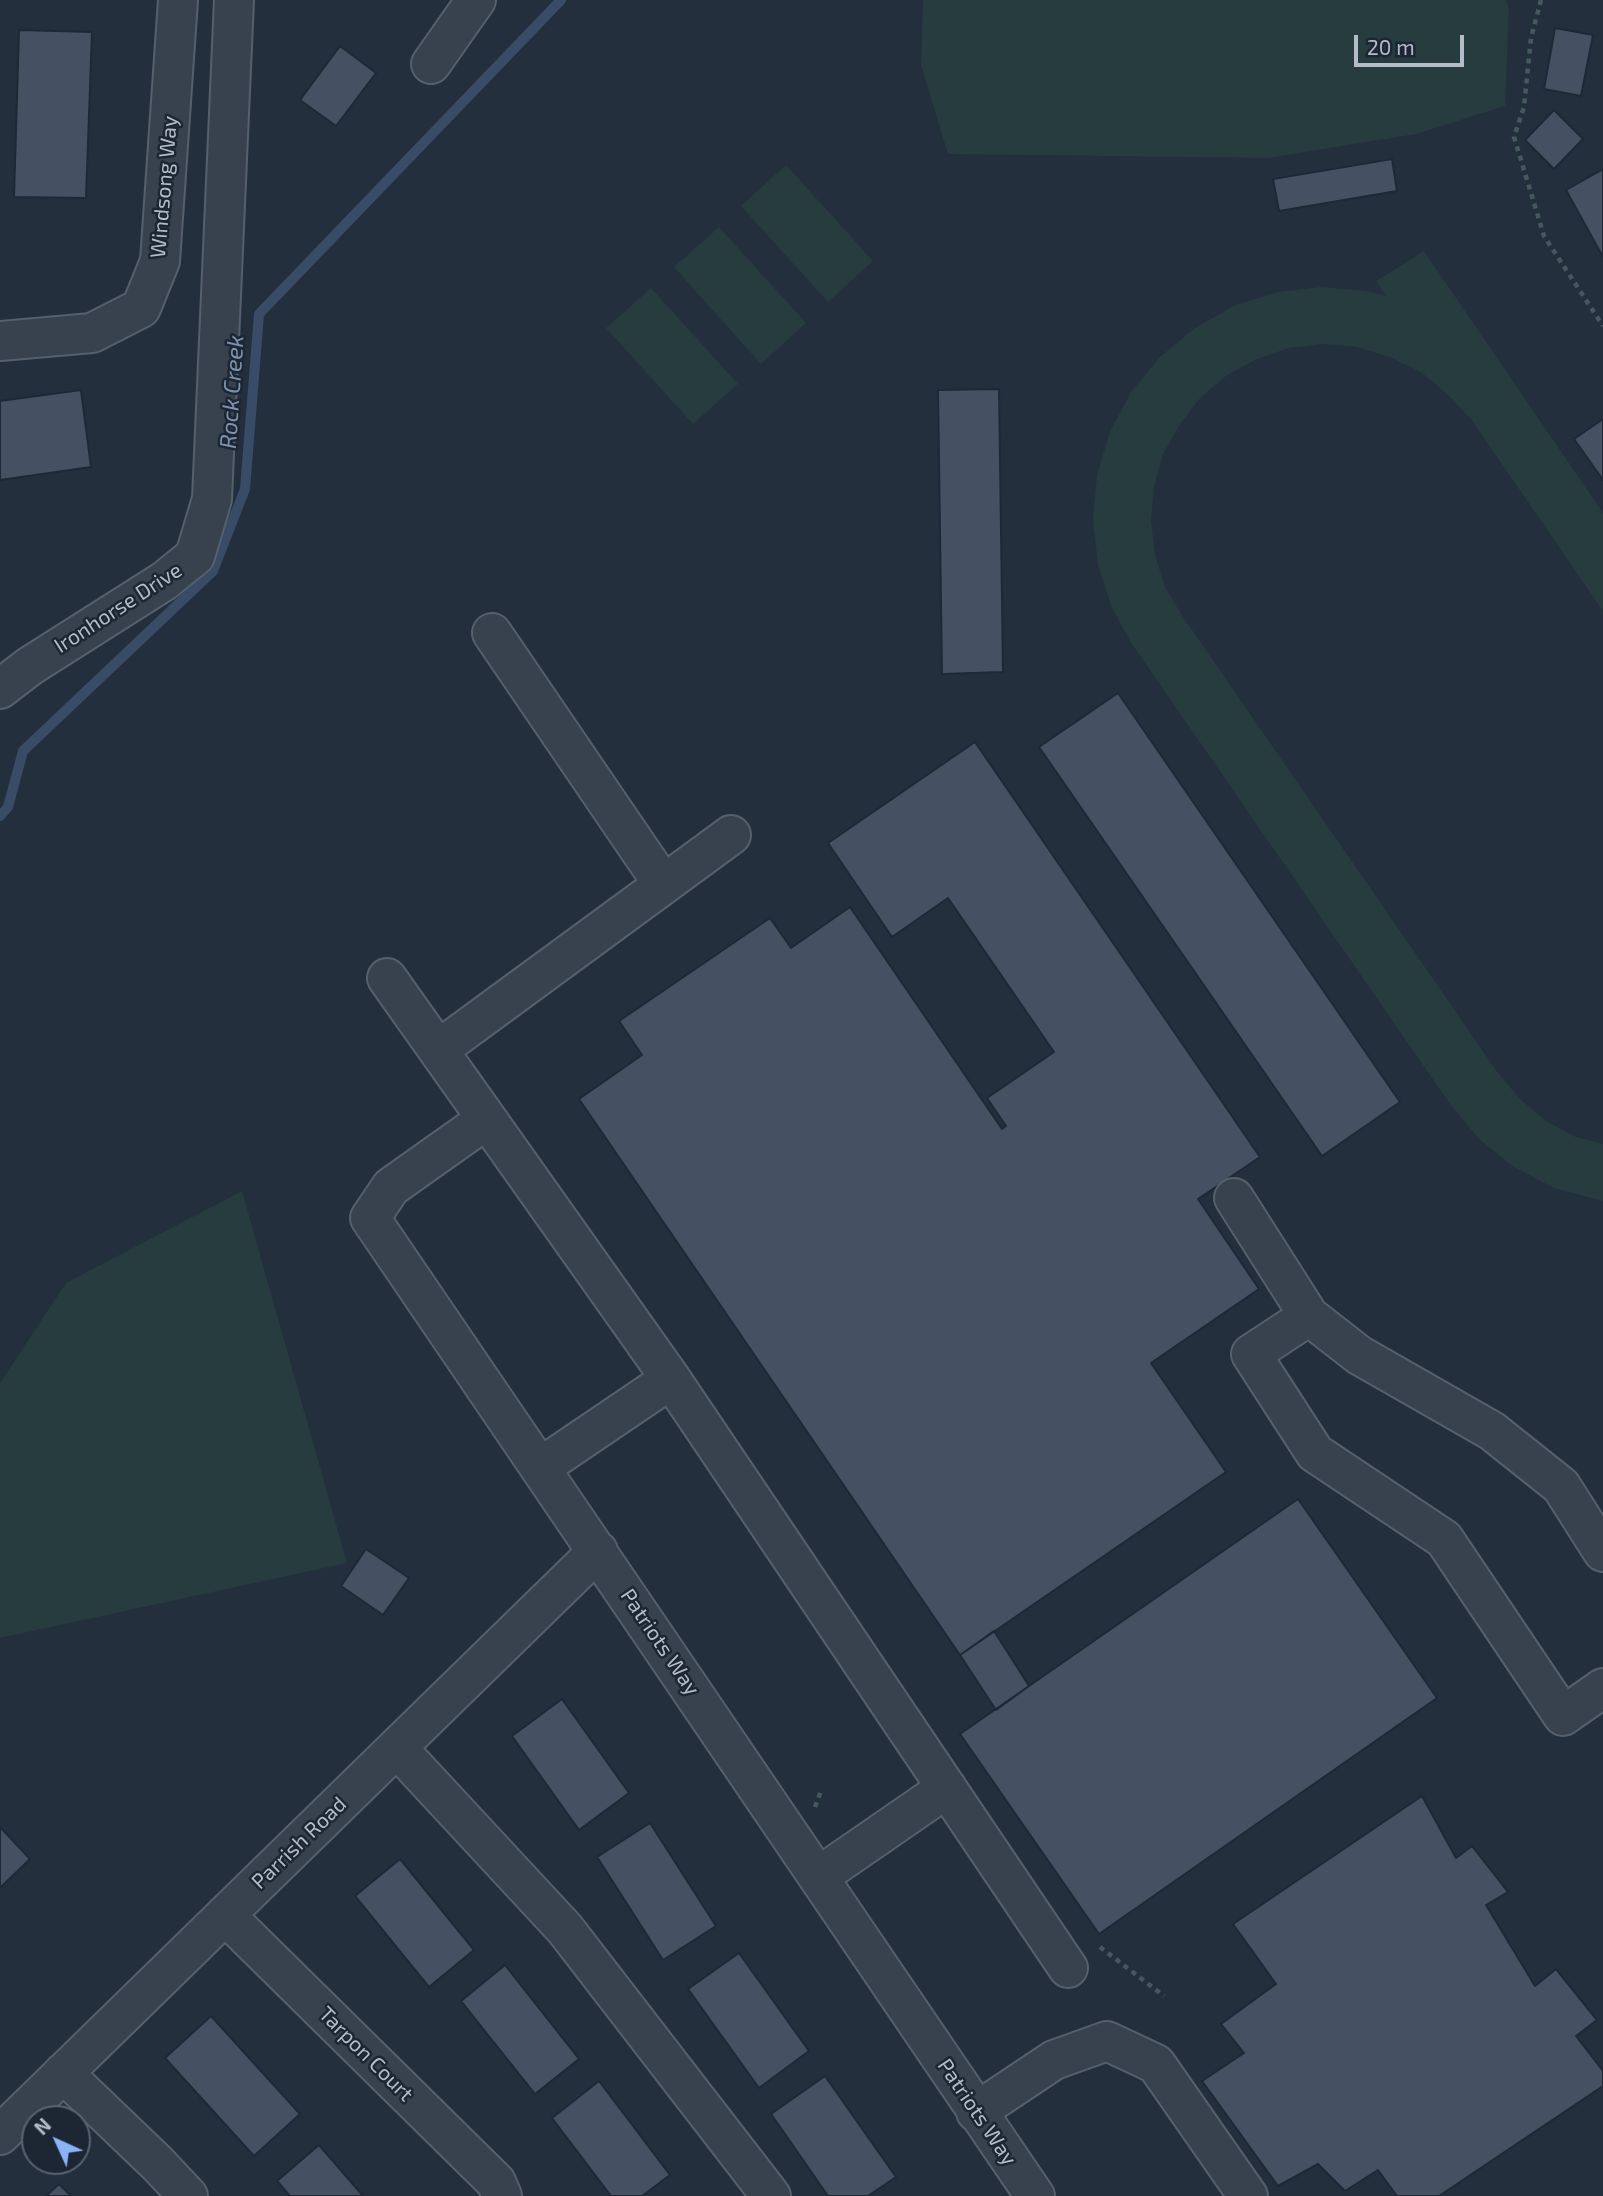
<!DOCTYPE html>
<html>
<head>
<meta charset="utf-8">
<style>
	body { margin:0 }
	#map { position:relative; width:1603px; height:2196px; overflow:hidden; background:#242f3e; font-family:"Exo 2",sans-serif }
	canvas { display:block }
	.north { position:absolute; left:21px; top:2105px; width:70px; height:70px; box-sizing:border-box; background:#1d2633; border:2px solid #59626f; border-radius:50%; rotate:315deg; font-size:19px; font-weight:700; line-height:28px; text-align:center; color:#b4bcc9 }
	.north::after { content:''; display:block; margin:auto; width:24px; height:32px; background:#8ab4f8; clip-path:polygon(50% 0,100% 100%,50% 72%,0 100%) }
	.scale { position:absolute; left:1354px; top:35px; width:110px; height:32px; box-sizing:border-box; border:4px solid #b4bcc9; border-top:0; padding-left:9px; font-size:21px; line-height:24px; white-space:nowrap; color:#b4bcc9; -webkit-text-stroke:5px #1d2633; paint-order:stroke }
</style>
</head>
<body>
<div id="map">
<canvas width="1603" height="2196"></canvas>
<div class="north">N</div>
<div class="scale">20 m</div>
</div>
<script>
const context = document.querySelector('canvas').getContext('2d');
context.lineJoin = 'round';
function fillPath(path, color) {
  context.fillStyle = color;
  context.fill(path, 'evenodd');
}
function poly(rows) {
  const path = new Path2D();
  for (const r of rows) {
    path.moveTo(r[0], r[1]);
    for (let i = 2; i < r.length; i += 2) path.lineTo(r[i], r[i + 1]);
  }
  return path;
}
function strokePath(path, color, width, dash) {
  context.strokeStyle = color;
  context.lineWidth = width;
  context.lineCap = dash ? 'butt' : 'round';
  context.setLineDash(dash || []);
  context.stroke(path);
}
function drawText(font, color, halo, rows, align = 'center') {
  context.font = font + ' "Exo 2",sans-serif';
  context.lineWidth = 5;
  context.setLineDash([]);
  context.textBaseline = 'middle';
  context.strokeStyle = halo;
  context.fillStyle = color;
  for (const [text, x, y, turn = 0] of rows) {
    context.save();
    context.translate(x, y);
    context.rotate((+turn || 0) * Math.PI / 180);
    context.textAlign = isNaN(turn) ? turn : align;
    if (halo) context.strokeText(text, 0, 0);
    context.fillText(text, 0, 0);
    context.restore();
  }
}
const green = poly([
	[923,0,1506,0,1509,10,1505,106,1416,134,1268,158,948,154,921,65],
	[786,165,873,261,828,302,741,206],
	[719,227,806,323,761,364,674,267],
	[1424,251,1603,513,1603,611,1471,419,1447,394,1421,372,1390,357,1357,347,1323,344,1289,348,1257,359,1227,375,1201,397,1180,424,1163,454,1154,487,1151,521,1155,555,1165,587,1181,614,1498,1073,1520,1099,1546,1121,1576,1137,1603,1144,1603,1201,1554,1188,1514,1167,1479,1139,1450,1104,1132,644,1112,608,1098,565,1093,520,1097,475,1110,432,1131,392,1160,357,1195,328,1234,306,1277,292,1322,287,1367,291,1386,296,1376,281],
	[651,288,738,384,693,424,606,328],
	[242,1191,347,1563,0,1638,0,1383,66,1283]
]);
const stream = poly([
	[0,816,8,807,23,751,213,571,245,489,259,314,561,0]
]);
const building = poly([
	[1555,28,1593,35,1581,96,1544,89,1555,28],
	[19,30,92,32,86,198,14,197,19,30],
	[340,46,376,73,336,126,300,100,340,46],
	[1554,110,1583,139,1554,169,1525,140,1554,110],
	[1392,159,1397,191,1279,211,1273,179,1392,159],
	[1603,169,1603,257,1566,190,1603,169],
	[999,389,1003,672,942,674,938,390,999,389],
	[81,390,91,467,0,480,0,401,81,390],
	[1603,419,1603,480,1574,439,1603,419],
	[1118,693,1400,1102,1322,1156,1039,747,1118,693],
	[975,742,1260,1157,1198,1199,1259,1289,1151,1363,1226,1472,960,1655,579,1099,642,1055,619,1021,770,918,791,948,850,907,1002,1129,1006,1126,987,1098,1054,1052,948,898,892,937,828,843,975,742],
	[1298,1499,1437,1698,1099,1934,960,1734,1298,1499],
	[366,1549,409,1578,383,1615,341,1586,366,1549],
	[994,1631,1029,1686,996,1710,960,1655,994,1631],
	[562,1699,629,1793,579,1830,512,1736,562,1699],
	[1422,1796,1456,1858,1472,1846,1508,1892,1486,1905,1535,1986,1556,1969,1597,2020,1576,2036,1603,2071,1603,2086,1439,2196,1397,2196,1378,2170,1345,2191,1318,2164,1278,2186,1202,2081,1244,2053,1221,2024,1276,1984,1233,1924,1422,1796],
	[650,1823,716,1926,663,1960,597,1857,650,1823],
	[0,1827,30,1859,0,1888,0,1827],
	[400,1859,474,1950,429,1987,355,1896,400,1859],
	[739,1953,809,2051,759,2088,688,1989,739,1953],
	[505,1965,579,2059,535,2094,461,2001,505,1965],
	[211,2016,300,2114,254,2156,165,2058,211,2016],
	[825,2076,896,2177,868,2196,828,2196,771,2114,825,2076],
	[599,2081,670,2175,642,2196,611,2196,552,2118,599,2081],
	[319,2145,363,2196,290,2196,277,2181,319,2145],
	[59,2184,71,2196,46,2196,59,2184]
]);
const path = poly([
	[1541,0,1531,38,1524,107,1514,137,1544,236,1603,326],
	[815,1807,821,1791],
	[1100,1947,1164,1996]
]);
const minor = poly([
	[431,64,476,0],
	[0,341,92,333,141,308,160,261,178,0],
	[492,633,663,884],
	[0,689,30,666,164,581,195,556,212,499,234,0],
	[387,978,671,1379],
	[438,1050,731,835],
	[487,1119,391,1187,370,1218,1035,2196],
	[1234,1198,1309,1316,1359,1355,1492,1431,1561,1486,1603,1552],
	[1309,1316,1251,1354,1315,1453,1444,1539,1563,1716,1603,1688],
	[541,1467,671,1379,1068,1968],
	[397,1748,565,1929,771,2196],
	[818,1877,947,1788],
	[225,1915,496,2182,502,2196],
	[63,2073,158,2164,188,2196],
	[976,2112,1054,2060,1107,2041,1156,2064,1248,2196],
	[0,2135,598,1551]
]);
const streetNames = [
	["Windsong Way",164,187,-85],
	["Ironhorse Drive",118,608,-33],
	["Patriots Way",660,1642,56],
	["Parrish Road",299,1843,-44],
	["Tarpon Court",366,2054,45],
	["Patriots Way",977,2112,56]
];
const waterNames = [
	["Rock Creek",232,392,-86]
];
fillPath(green, '#263c3f');
strokePath(stream, '#394c67', 10);
fillPath(building, '#455162');
strokePath(building, '#1f2835', 2);
strokePath(minor, '#565f6c', 42);
strokePath(path, '#44595c', 4.5, [5, 5]);
strokePath(minor, '#38414e', 38);
drawText('21px', '#b4bcc9', '#1d2633', streetNames);
drawText('italic 23px', '#7c92b1', '#1d2633', waterNames);
</script>
</body>
</html>
